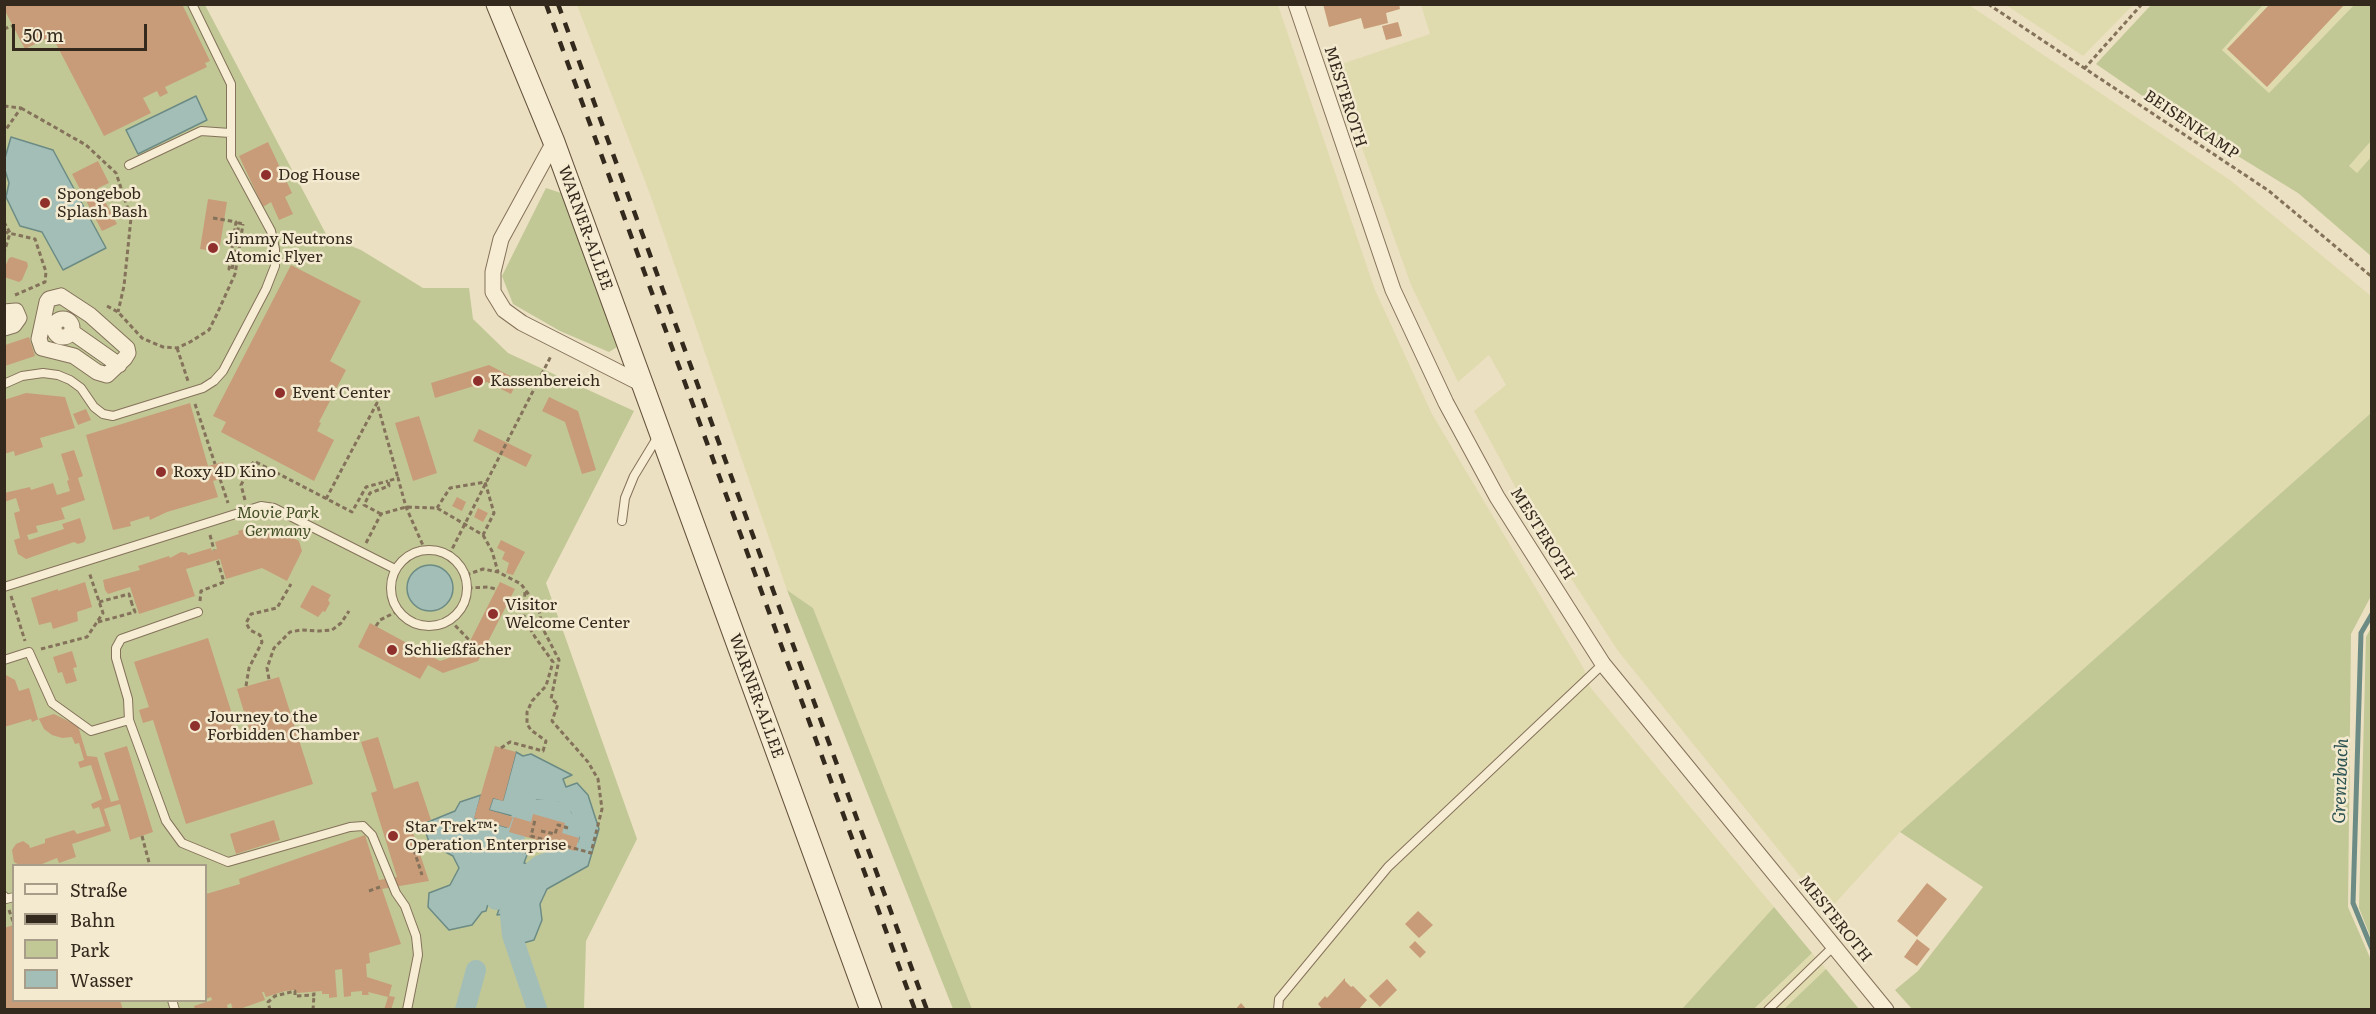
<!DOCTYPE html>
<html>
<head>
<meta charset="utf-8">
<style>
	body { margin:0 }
	#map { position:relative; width:2376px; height:1014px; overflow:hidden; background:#ebe0c1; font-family:Literata,serif }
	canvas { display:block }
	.frame { position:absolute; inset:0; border:6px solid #34291d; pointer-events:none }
	.legend { position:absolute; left:12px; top:864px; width:195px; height:138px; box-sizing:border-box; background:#f3ead0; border:2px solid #a79d88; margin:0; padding:8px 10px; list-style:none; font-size:18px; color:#34291d }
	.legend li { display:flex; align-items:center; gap:12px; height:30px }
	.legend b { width:30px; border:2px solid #a79d88 }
	.scale { position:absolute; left:12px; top:24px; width:135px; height:27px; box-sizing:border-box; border:3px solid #34291d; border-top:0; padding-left:8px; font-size:18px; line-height:21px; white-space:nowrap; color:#34291d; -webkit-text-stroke:4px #f3ead0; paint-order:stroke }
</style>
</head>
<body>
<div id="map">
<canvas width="2376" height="1014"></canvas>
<div class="frame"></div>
<ul class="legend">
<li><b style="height:8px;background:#f7edd4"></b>Straße</li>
<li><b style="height:8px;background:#34291d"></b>Bahn</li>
<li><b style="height:16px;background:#c1c896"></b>Park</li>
<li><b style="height:16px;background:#a3beb7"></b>Wasser</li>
</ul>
<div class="scale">50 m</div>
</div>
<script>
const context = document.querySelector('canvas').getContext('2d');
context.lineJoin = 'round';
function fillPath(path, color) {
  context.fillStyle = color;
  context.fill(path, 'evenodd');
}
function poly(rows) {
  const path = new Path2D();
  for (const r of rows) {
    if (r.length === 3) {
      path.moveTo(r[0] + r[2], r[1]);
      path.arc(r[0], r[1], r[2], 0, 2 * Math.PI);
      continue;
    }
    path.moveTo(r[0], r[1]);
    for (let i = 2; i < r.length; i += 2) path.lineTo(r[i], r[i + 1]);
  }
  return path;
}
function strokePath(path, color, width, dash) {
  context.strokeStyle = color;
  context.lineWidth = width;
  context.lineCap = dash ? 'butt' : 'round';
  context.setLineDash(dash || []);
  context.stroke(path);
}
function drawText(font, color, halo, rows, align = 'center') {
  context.font = font + ' Literata,serif';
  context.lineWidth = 5;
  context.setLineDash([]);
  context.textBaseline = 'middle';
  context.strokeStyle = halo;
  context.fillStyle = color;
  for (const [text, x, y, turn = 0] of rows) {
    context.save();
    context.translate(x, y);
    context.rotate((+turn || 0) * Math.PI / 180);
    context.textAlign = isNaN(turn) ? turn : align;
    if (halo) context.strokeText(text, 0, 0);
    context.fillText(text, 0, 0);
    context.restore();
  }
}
const farmland = poly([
	[577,5,1278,5,1375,290,1432,414,1584,669,1590,687,1774,907,1682,1009,972,1009,813,608,787,590,650,194],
	[1421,5,1969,5,2230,180,2371,296,2371,413,1900,832,1828,911,1618,651,1532,518,1474,411,1506,385,1489,355,1458,382,1411,285,1333,67,1430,34],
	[2006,5,2133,5,2083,56],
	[2263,5,2354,5,2269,93,2222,50],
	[2371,141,2371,157,2357,173,2349,166],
	[1812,953,1826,969,1784,1009,1754,1010]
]);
const green = poly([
	[5,5,205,5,327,236,361,250,423,288,469,288,473,319,508,353,634,411,546,583,637,839,586,941,584,1009,5,1009],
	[14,866,206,866,206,1000,14,1000],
	[2151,5,2263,5,2222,50,2269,93,2354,5,2371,5,2371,141,2349,166,2357,173,2371,157,2371,256,2298,193,2163,110,2096,64],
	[546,188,561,193,617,347,609,352,560,331,513,304,502,276],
	[2371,413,2371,596,2351,634,2348,907,2371,960,2371,1009,1912,1009,1895,990,1918,971,1983,887,1900,832],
	[787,590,813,608,972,1009,953,1009],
	[2371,628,2371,938,2359,908,2366,637],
	[1774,907,1812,953,1754,1009,1682,1009],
	[1826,969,1859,1009,1784,1009]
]);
const water = poly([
	[196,96,207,120,138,154,126,130,196,96],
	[11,137,53,150,106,248,63,270,42,232,20,226,6,197,9,183,5,170,5,158,11,137],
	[430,588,23],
	[516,752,523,756,531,754,572,775,563,779,566,787,577,783,588,795,599,829,588,866,547,889,540,904,542,920,534,940,520,944,515,921,517,900,525,884,542,868,554,867,564,862,575,851,579,838,571,813,558,802,537,800,520,811,516,817,489,810,493,798,503,800,516,752],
	[481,795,475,818,509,828,509,832,486,911,482,912,472,925,449,930,428,907,429,893,450,885,459,868,453,856,438,848,432,851,423,824,455,811,460,802,481,795],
	[521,843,527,855,524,863,532,865,515,884,504,914,497,915,521,843]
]);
const stream = poly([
	[2372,614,2361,633,2353,903,2372,949]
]);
const canal = poly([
	[496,900,519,822,533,810,551,809,559,813,570,828,568,846,556,859,540,865,524,878,514,897,510,916,512,935,537,1009],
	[465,1010,476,970]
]);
const building = poly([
	[4,4,182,4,210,61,205,63,207,67,165,87,168,93,160,97,157,91,143,98,151,113,104,136,52,36,25,49,4,9],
	[1323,4,1399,4,1400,9,1386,13,1388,23,1364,29,1361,18,1329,27],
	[2270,4,2345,4,2267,87,2227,49],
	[1398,22,1402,36,1386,40,1382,26],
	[268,142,292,193,285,197,293,214,279,220,271,202,263,207,239,156],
	[98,161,109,183,98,188,117,224,102,231,72,174],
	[208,199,227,202,219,252,200,249],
	[12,257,27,262,28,266,22,280,19,282,4,277,4,269,9,258],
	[291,265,361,301,330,361,346,370,319,422,321,423,317,431,334,440,314,481,221,432,226,422,213,416],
	[29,337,35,356,5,366,5,345],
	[489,365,518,380,511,394,487,382,435,398,431,383],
	[26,393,65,397,75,428,40,438,43,447,15,456,14,451,4,454,4,400],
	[549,397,578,411,596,470,582,474,565,422,542,411],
	[190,403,208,466,223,462,227,477,213,481,218,497,167,512,150,520,149,516,130,522,131,526,113,530,86,435],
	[86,409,91,420,78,425,73,414],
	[419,416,437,473,413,481,395,423],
	[479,429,532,455,526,467,473,441],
	[74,450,83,476,78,478,85,500,61,508,65,519,36,526,38,532,27,535,29,540,64,529,62,524,80,518,86,538,84,542,78,544,74,542,26,559,18,554,14,540,20,538,14,513,20,511,16,498,4,502,4,493,30,487,31,490,53,483,57,495,70,491,67,481,69,480,61,454],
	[457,497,466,502,462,511,452,506],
	[478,508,488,513,483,522,474,517],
	[269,525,299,541,302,551,287,581,262,568,226,579,220,559,186,569,195,596,139,614,130,587,108,594,105,590,103,580,140,570,138,566,169,556,170,558,181,552,187,553,188,555,211,548,212,551,217,549,215,542,239,534,238,531,249,528,251,531],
	[501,540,525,552,513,575,506,573,509,563,502,559,505,552,497,548],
	[85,582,92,607,77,612,78,621,53,629,51,622,39,625,31,598,58,589,58,591],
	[500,582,515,589,478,661,443,673,428,665,420,679,358,647,370,623,440,661,464,653],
	[312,585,331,595,328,600,330,603,325,612,323,611,318,617,300,607],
	[208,638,239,736,250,732,237,689,279,677,313,784,186,824,153,720,143,723,139,710,149,707,134,662],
	[72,651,77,667,73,668,77,681,66,684,62,672,58,673,53,657],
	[6,675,15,680,19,691,29,688,38,719,54,714,78,726,87,756,97,757,111,802,119,800,104,753,127,746,153,832,130,840,120,804,104,809,111,831,72,844,76,857,59,863,57,858,37,866,21,866,14,862,12,850,16,844,23,841,29,845,30,848,45,843,45,839,74,830,77,834,105,826,99,807,93,809,91,804,102,799,91,765,80,768,78,762,84,760,79,743,75,744,72,737,62,738,52,735,44,729,39,719,32,722,31,719,4,727],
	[378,737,394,789,418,781,431,820,411,827,429,881,382,889,401,944,369,953,370,963,366,964,367,977,392,985,389,996,395,997,391,1010,384,1010,388,997,368,992,369,995,362,995,362,991,351,992,351,996,344,997,342,969,335,970,337,997,329,998,329,994,322,994,322,991,297,993,296,990,285,991,266,997,264,992,262,992,265,1000,237,1010,233,1010,231,1003,227,1005,228,1009,225,1010,195,1010,194,1006,212,1000,211,997,206,999,206,894,240,884,239,879,365,835,379,880,397,877,371,793,377,791,361,742],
	[495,746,516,752,503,801,493,798,489,810,513,817,509,828,474,818],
	[533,814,565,823,562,833,579,838,575,851,509,832,514,817,531,822],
	[274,820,280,840,236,854,230,834],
	[1927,883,1947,899,1917,937,1897,921],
	[1418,911,1433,925,1419,938,1405,924],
	[14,925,14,1000,120,1000,123,1010,4,1010,4,928],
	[1917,939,1930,949,1917,966,1904,957],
	[1415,941,1426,952,1420,958,1409,947],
	[1345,978,1345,981,1351,987,1353,986,1367,1000,1358,1010,1323,1010,1318,1004,1325,996,1327,998],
	[1387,979,1397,990,1380,1007,1369,996],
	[1241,1003,1247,1010,1235,1010]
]);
const path = poly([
	[1988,4,2269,191,2372,277],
	[4,29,12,26],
	[2084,69,2142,4],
	[4,106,21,108,4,132],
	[21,108,86,145,116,173,131,218,124,286,118,312],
	[213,218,236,222,229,269,232,270,239,223,243,224],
	[4,222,10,233,4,253],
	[4,232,35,239,46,272,45,282,15,295],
	[107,306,118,312,142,338,163,347,177,348,190,342,209,330,217,314,235,274,243,224],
	[177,348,188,381],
	[195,404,215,464],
	[220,479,228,503],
	[326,499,377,403,398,478],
	[245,500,241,485,254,461,352,512,366,487,388,481],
	[381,514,364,505,370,493,389,486,388,481,398,478,406,507,425,550],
	[210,535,214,550],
	[483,535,492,551,498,572],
	[366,543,381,514,406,507,437,508,483,535,494,513,485,482,450,488,437,508],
	[449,555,551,356],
	[466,575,483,569,498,572,521,584,538,607,543,629,559,660,551,699,558,704,552,721,588,762,598,779,602,809,591,853,531,836,535,820],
	[468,588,488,587,496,589],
	[11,596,25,641],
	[200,601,201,591,224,582,217,559],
	[99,602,129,594,132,604,135,602],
	[450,620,470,641],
	[98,622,135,612,132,604],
	[376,626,380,620,398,611],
	[41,649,87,637,103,613,89,572],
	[269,679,267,668,274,648,290,632,301,630,319,631,332,630,341,623,349,611],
	[246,686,249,668,262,642,260,635,250,630,246,623,251,614,277,608,291,584],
	[501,748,510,742,543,751,546,741,531,730,527,724,527,712,532,701,546,686,553,662,535,637,524,618,525,590],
	[541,831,555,834,558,825,568,828],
	[142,836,150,866],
	[414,850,422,875],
	[369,891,380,887],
	[9,910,14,924],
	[270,1010,268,1002,275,996,295,991,295,996,314,995,314,991],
	[313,1010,314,995]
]);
const lane = poly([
	[129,165,201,131,230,133],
	[4,384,22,376,43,373,58,375,70,380,81,388,94,407,103,414,113,416,203,388,214,381,223,371,266,289,275,266,275,249,271,231,231,157,231,84,192,4],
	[622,521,625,498,634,476,657,438],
	[429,588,38],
	[4,587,261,506,274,508,395,569],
	[4,660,29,652,52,703,91,731,129,720,166,821,182,843,228,862,350,827,363,826,372,835,396,893,405,906,416,936,418,955,407,1010],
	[129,720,128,699,116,658,116,648,121,639,198,612],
	[4,896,6,899,14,897],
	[172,1000,175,1010],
	[1278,1010,1279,999,1388,867,1603,664],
	[1768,1010,1834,946]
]);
const street = poly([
	[1296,4,1393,290,1446,403,1497,497,1603,664,1886,1010],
	[554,142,501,239,493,272,493,292,504,310,522,323,640,383],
	[61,296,90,315,127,348,128,353,125,358,107,375,97,372,74,356,42,348,39,339,47,302,49,299,61,296],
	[4,312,16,311,19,318,14,325,4,328],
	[63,328,9],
	[72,332,119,365]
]);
const secondary = poly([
	[497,4,554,142,871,1010]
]);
const rail = poly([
	[546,4,915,1010],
	[558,4,927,1010]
]);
const markers = [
	[266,175,6,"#8f302d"],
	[45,203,6,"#8f302d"],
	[213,248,6,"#8f302d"],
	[478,381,6,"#8f302d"],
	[280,393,6,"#8f302d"],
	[161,472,6,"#8f302d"],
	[493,614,6,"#8f302d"],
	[392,650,6,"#8f302d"],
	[195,726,6,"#8f302d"],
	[393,836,6,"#8f302d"]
];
const streetNames = [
	["MESTEROTH",1345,97,72],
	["BEISENKAMP",2191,125,34],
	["WARNER-ALLEE",585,228,70],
	["MESTEROTH",1542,534,58],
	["WARNER-ALLEE",756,696,70],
	["MESTEROTH",1835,919,51]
];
const poiNames = [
	["Dog House",278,175],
	["Spongebob",57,194],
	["Splash Bash",57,212],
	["Jimmy Neutrons",225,239],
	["Atomic Flyer",225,257],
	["Kassenbereich",490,381],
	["Event Center",292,393],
	["Roxy 4D Kino",173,472],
	["Visitor",505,605],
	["Welcome Center",505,623],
	["Schließfächer",404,650],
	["Journey to the",207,717],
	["Forbidden Chamber",207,735],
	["Star Trek™:",405,827],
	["Operation Enterprise",405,845]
];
const parkNames = [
	["Movie Park",278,513],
	["Germany",278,531]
];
const waterNames = [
	["Grenzbach",2341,781,-88]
];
fillPath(farmland, '#e0daaf');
fillPath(green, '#c1c896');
fillPath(water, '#a3beb7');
strokePath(water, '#6b8b84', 1.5);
strokePath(stream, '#6b8b84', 5);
strokePath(canal, '#a3beb7', 20);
fillPath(building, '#c89c79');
strokePath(lane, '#84725a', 10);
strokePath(street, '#84725a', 17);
strokePath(secondary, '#65533d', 23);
strokePath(path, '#84725a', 3, [4.5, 3]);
strokePath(lane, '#f7edd4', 8);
strokePath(street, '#f7edd4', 15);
strokePath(secondary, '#f7edd4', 21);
strokePath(rail, '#34291d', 4.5, [10, 10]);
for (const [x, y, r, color] of markers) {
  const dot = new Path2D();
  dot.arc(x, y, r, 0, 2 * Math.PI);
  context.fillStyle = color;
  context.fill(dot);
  strokePath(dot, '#f3ead0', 2);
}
drawText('16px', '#34291d', '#f3ead0', streetNames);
drawText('16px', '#34291d', '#f3ead0', poiNames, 'left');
drawText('italic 16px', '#434f25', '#f3ead0', parkNames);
drawText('italic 18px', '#2d5352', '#f3ead0', waterNames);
</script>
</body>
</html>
